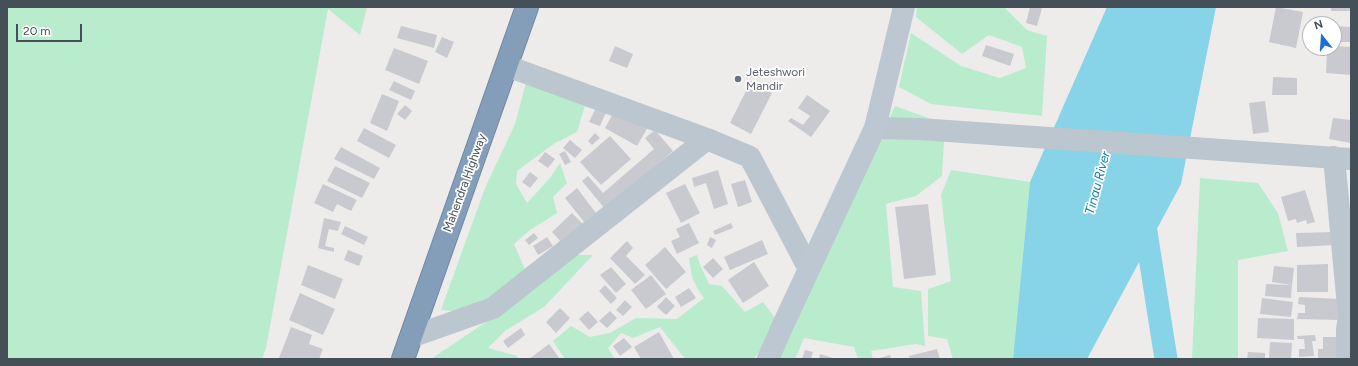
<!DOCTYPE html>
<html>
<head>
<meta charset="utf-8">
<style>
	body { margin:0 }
	#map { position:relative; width:1358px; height:366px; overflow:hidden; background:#eeebeb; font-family:Figtree,sans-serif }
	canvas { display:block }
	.frame { position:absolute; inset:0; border:8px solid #444f58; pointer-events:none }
	.north { position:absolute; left:1302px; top:16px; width:40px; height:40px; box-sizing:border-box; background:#fff; border:1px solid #b4b9bc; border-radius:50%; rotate:343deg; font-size:11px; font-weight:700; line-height:16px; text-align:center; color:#444f58 }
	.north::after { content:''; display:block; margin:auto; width:14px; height:18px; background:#1e6dd6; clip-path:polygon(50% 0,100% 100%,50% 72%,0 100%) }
	.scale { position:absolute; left:16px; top:24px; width:66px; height:18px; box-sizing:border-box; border:2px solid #444f58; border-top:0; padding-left:5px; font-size:12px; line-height:14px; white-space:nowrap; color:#444f58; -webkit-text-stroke:3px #fff; paint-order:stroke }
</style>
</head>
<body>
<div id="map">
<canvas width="1358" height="366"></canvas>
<div class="frame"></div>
<div class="north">N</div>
<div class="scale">20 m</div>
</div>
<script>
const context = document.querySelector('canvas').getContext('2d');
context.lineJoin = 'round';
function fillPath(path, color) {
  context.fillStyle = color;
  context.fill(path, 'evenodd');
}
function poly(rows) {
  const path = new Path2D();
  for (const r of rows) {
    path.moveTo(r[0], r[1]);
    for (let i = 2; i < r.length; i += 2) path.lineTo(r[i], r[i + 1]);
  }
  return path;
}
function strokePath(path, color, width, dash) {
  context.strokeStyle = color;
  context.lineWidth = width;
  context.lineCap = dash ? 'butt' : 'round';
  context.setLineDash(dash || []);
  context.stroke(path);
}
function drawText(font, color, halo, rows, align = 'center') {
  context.font = font + ' Figtree,sans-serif';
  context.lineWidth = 3.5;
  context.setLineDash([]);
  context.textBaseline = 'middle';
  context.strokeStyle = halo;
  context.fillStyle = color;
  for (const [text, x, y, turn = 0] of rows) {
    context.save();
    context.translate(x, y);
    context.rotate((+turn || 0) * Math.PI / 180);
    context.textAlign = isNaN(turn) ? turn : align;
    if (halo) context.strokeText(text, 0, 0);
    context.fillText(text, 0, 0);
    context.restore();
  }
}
const green = poly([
	[7,7,367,7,360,35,328,9,266,348,262,359,7,359],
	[917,7,1004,7,1027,30,1047,36,1042,116,931,104,899,87,911,33,961,66,1000,78,1026,68,1022,47,989,35,962,54,916,17],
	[527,79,586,102,577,132,555,143,517,171,516,184,527,203,550,178,560,163,567,183,553,197,557,213,530,230,514,244,527,274,465,312,441,310,485,188,515,124],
	[895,106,945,124,942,176,916,196,886,204,893,287,921,291,925,346,916,344,871,351,873,359,858,359,854,347,804,338,795,359,780,359,779,358,821,264],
	[951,170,1030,182,1013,359,953,359,947,339,928,336,928,289,951,281,941,195],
	[1200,178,1258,183,1278,213,1288,251,1238,260,1238,359,1192,359],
	[576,255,593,255,544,307,505,331,488,348,517,356,518,359,431,359,486,322],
	[697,255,701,267,709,284,722,286,745,312,763,302,779,323,754,359,685,359,660,327,633,338,621,333,608,348,615,359,565,359,553,341,571,326,590,337,610,333,636,318,677,319,704,298,697,288,692,277,689,258]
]);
const water = poly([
	[1107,7,1216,7,1181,184,1087,359,1013,359,1030,182]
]);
const canal = poly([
	[1135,217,1146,232,1166,359]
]);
const building = poly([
	[1030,7,1042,8,1037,26,1026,23],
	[1276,7,1303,12,1296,48,1269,42],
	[1331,7,1351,7,1351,11,1331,11],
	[401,26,437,35,434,48,397,38],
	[1334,26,1351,27,1351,42,1334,42],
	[442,37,454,42,447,58,435,52],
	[986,45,1014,54,1010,66,982,56],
	[615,46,633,54,627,68,609,61],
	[1334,46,1351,47,1351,75,1326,73,1327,48,1334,48],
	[394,48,428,61,419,84,385,70],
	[1273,77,1297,78,1297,95,1272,95],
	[394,81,415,91,411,100,389,90],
	[751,81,772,93,751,134,730,123],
	[382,94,399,101,387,131,370,123],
	[807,95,830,111,811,137,788,121,791,118,803,125,810,116,798,108],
	[1265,101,1269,132,1253,134,1249,103],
	[598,104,608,108,600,126,589,122],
	[405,105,412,111,405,120,397,114],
	[616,108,648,127,637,146,605,128],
	[1333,118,1351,120,1351,143,1329,139],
	[364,128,396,145,389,158,357,141],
	[655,130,673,151,605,209,582,181,588,176,603,193,654,149,645,138],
	[595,133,600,138,592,145,588,141],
	[610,136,631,159,601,185,580,162],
	[570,140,582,150,575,158,563,148],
	[341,147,380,168,374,179,334,159],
	[565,151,571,162,565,165,559,154],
	[545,152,555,159,548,168,538,161],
	[335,166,370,183,362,198,327,181],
	[718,170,728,204,714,209,706,183,694,187,692,178],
	[530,172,538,178,530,188,522,182],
	[745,180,752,202,738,207,731,184],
	[323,184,357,200,351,211,337,204,333,212,314,203],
	[685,184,700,213,681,223,666,193],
	[577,188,596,213,584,222,565,198],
	[1305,190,1315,222,1307,224,1306,220,1297,223,1296,219,1288,221,1281,197],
	[928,204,936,275,904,279,895,207],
	[572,213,585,226,564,245,552,232],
	[324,218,341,222,338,231,329,229,325,246,334,248,334,252,318,248],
	[689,223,699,243,677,254,671,241,680,237,676,229],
	[731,223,733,228,715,235,713,231],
	[345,226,368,237,364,245,341,234],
	[1335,232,1335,245,1297,247,1296,233],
	[534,233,538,238,529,245,525,240],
	[547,237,553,246,538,255,533,246],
	[710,237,716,240,712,248,707,245],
	[762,240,768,254,730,270,724,257],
	[627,241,633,248,626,256,645,275,635,284,610,258],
	[665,247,686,272,666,289,645,265],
	[348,250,363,256,359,266,344,260],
	[713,258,723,269,713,278,703,267],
	[754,262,769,286,743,303,728,280],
	[1328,264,1328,292,1297,292,1297,265],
	[308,265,343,279,335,299,301,285],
	[1274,266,1294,268,1292,285,1272,282],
	[611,267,626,284,616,293,600,275],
	[651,275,666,294,646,309,631,290],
	[1266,284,1292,285,1291,298,1265,296],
	[605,285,617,298,611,304,599,291],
	[689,288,696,298,681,307,675,297],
	[300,293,335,309,323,335,289,320],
	[666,297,675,306,666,315,657,307],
	[1299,297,1340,299,1339,320,1297,319,1298,313,1305,313,1305,305,1298,304],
	[1262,298,1293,302,1291,317,1260,314],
	[625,300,632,307,623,316,616,310],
	[560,308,570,318,556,333,546,322],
	[588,311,598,322,589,330,579,319],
	[610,311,617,318,607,328,599,321],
	[1258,318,1294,319,1294,340,1257,338],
	[291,327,312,335,309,344,323,349,319,359,279,358],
	[521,328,525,335,508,348,503,341],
	[659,332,674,359,641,359,634,347],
	[1315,335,1316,341,1312,341,1314,356,1299,357,1299,349,1305,349,1304,339,1298,339,1297,336],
	[1323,337,1340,337,1339,358,1318,358,1318,349,1323,349],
	[624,338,632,347,620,356,613,346],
	[1270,342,1292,343,1291,359,1269,359],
	[549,344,560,359,529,359],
	[937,349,940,359,910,359,909,356],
	[805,350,813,352,811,359,802,359],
	[1248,352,1265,353,1265,359,1247,359],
	[820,354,833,358,833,359,819,359],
	[890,355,891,359,880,359,880,358]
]);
const street = poly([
	[507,66,707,139,750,157,809,269],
	[875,128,919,129,1351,159],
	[1334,157,1349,317,1347,329,1347,359],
	[411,337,493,308,707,139]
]);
const secondary = poly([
	[768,359,782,327,875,128,904,7]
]);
const highway = poly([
	[403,359,527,7]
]);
const markers = [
	[738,79,4,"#6b7280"]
];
const worshipNames = [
	["Jeteshwori",746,72],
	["Mandir",746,86]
];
const streetNames = [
	["Mahendra Highway",465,183,-70]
];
const waterNames = [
	["Tinau River",1098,183,-75]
];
fillPath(green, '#b9eccd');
fillPath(water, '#87d3e8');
strokePath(canal, '#87d3e8', 23);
fillPath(building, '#c8cad0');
strokePath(highway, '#6f89a5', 24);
strokePath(street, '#bcc6ce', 22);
strokePath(secondary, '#bcc7d2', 22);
strokePath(highway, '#849eba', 22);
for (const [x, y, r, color] of markers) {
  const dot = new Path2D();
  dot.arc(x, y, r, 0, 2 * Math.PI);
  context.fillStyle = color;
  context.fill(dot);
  strokePath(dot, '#fff', 1.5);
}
drawText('12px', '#5b616d', '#fff', worshipNames, 'left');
drawText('12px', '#444f58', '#fff', streetNames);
drawText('italic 13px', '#10809f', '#fff', waterNames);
</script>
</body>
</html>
